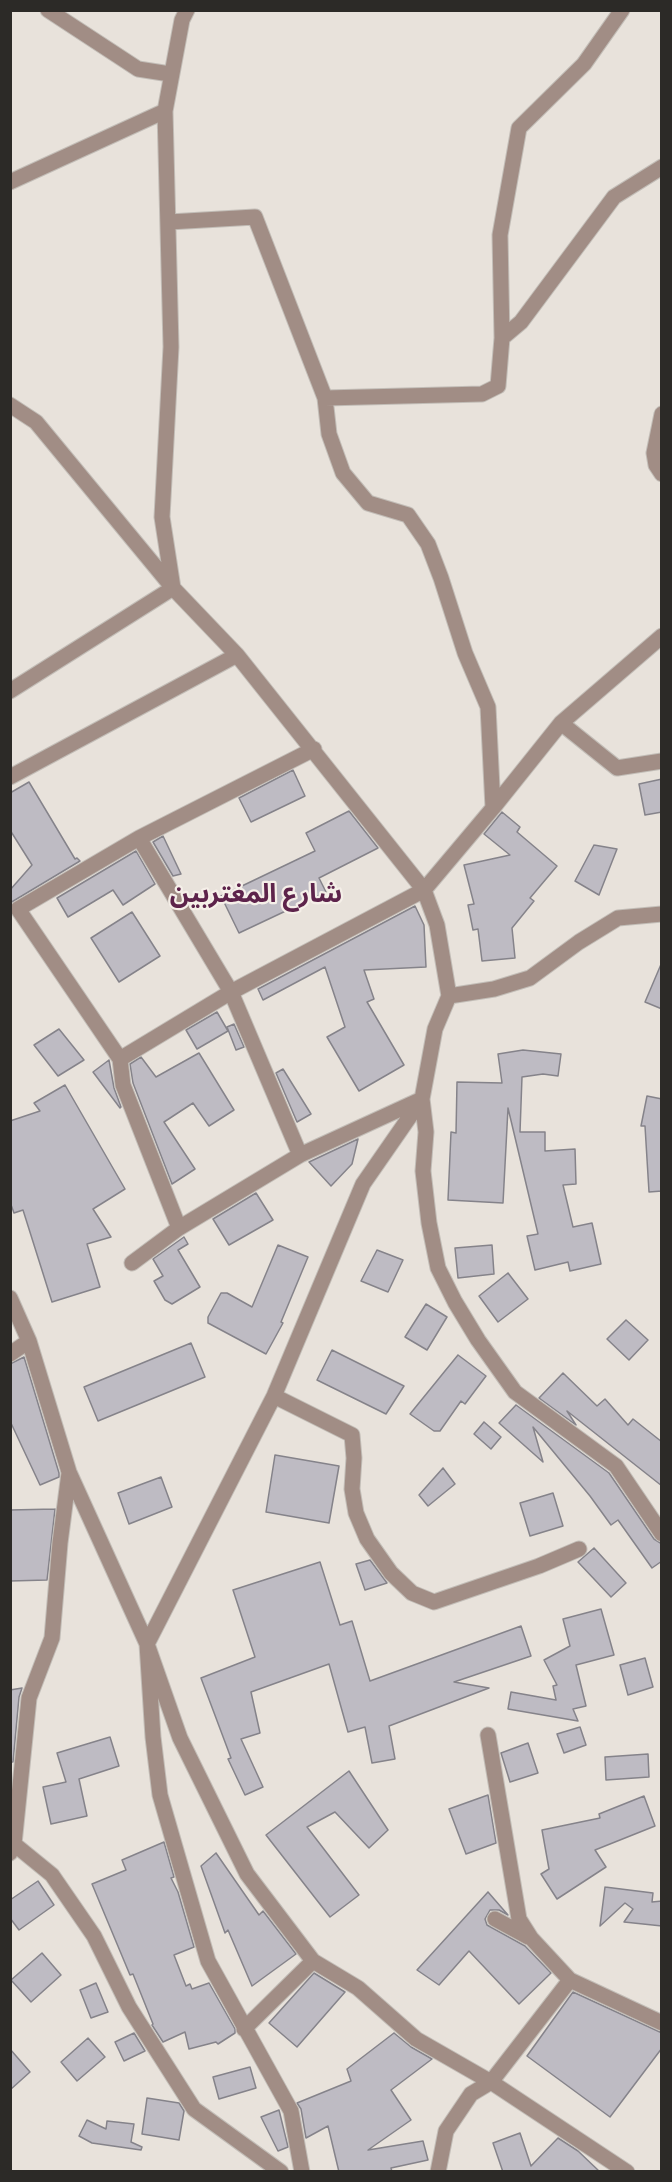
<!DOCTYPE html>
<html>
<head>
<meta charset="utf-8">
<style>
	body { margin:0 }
	#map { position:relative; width:672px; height:2182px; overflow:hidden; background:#e8e2db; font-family:"IBM Plex Sans",sans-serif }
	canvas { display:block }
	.frame { position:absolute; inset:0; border:12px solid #2c2a27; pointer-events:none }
</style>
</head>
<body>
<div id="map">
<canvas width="672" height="2182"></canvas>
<div class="frame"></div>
</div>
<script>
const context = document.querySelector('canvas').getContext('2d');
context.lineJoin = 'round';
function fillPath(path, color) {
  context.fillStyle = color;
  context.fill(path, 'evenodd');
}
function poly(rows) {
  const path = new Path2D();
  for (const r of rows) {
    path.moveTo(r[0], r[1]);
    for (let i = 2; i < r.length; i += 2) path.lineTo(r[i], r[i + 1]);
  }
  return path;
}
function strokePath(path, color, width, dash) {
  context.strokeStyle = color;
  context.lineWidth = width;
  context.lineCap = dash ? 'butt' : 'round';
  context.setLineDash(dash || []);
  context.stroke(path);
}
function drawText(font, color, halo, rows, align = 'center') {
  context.font = font + ' "IBM Plex Sans","Noto Sans Arabic",sans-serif';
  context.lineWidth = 4.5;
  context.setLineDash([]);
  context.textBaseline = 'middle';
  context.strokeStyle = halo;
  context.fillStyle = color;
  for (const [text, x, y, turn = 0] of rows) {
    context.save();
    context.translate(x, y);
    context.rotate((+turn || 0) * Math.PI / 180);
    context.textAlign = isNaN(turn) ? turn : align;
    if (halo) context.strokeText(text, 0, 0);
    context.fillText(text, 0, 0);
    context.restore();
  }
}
const building = poly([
	[293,770,305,796,251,822,239,798,293,770],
	[662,779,662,812,645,815,639,784,662,779],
	[29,782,75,859,77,858,80,861,10,903,10,890,32,865,10,830,10,793,29,782],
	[349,811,378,848,319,878,326,892,239,933,221,896,315,851,306,833,349,811],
	[502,812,520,827,517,832,557,866,530,898,534,901,512,928,515,958,482,961,478,929,473,930,468,905,474,904,464,865,510,855,484,834,502,812],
	[163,836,181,874,173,876,153,842,163,836],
	[594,845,617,849,599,895,575,881,594,845],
	[136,851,155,884,123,905,113,890,68,917,57,898,136,851],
	[415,906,424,925,426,967,364,970,374,999,367,1002,404,1065,359,1091,327,1037,345,1027,325,967,263,1000,258,989,415,906],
	[132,912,160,956,119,982,91,938,132,912],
	[662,962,662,1009,645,1002,662,962],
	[217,1012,228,1031,197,1049,186,1030,217,1012],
	[234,1024,244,1047,236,1050,227,1027,234,1024],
	[59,1029,84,1060,58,1076,34,1045,59,1029],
	[523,1050,561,1054,558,1076,543,1074,522,1077,520,1132,545,1132,545,1151,575,1149,576,1184,563,1185,573,1227,592,1223,601,1264,570,1271,568,1262,535,1270,527,1236,538,1234,508,1108,503,1203,448,1200,451,1132,456,1133,457,1082,502,1083,498,1054,523,1050],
	[199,1053,234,1110,209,1126,193,1103,164,1122,195,1169,172,1184,133,1083,130,1064,141,1057,156,1077,199,1053],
	[109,1060,114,1088,121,1107,120,1108,93,1072,109,1060],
	[283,1069,311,1114,297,1122,276,1073,283,1069],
	[65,1085,125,1189,93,1209,111,1237,87,1244,100,1287,52,1302,23,1210,14,1213,10,1202,10,1121,40,1111,34,1103,65,1085],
	[647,1096,662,1099,662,1191,649,1192,645,1126,641,1126,647,1096],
	[358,1139,352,1164,331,1186,309,1162,358,1139],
	[256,1193,273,1220,229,1245,213,1219,256,1193],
	[184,1237,188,1244,178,1250,200,1287,172,1304,165,1300,154,1281,163,1276,153,1259,184,1237],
	[278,1245,308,1257,281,1322,283,1323,266,1354,208,1323,208,1317,221,1293,227,1293,252,1307,278,1245],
	[492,1245,494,1274,458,1278,455,1248,492,1245],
	[377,1250,403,1260,388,1292,361,1281,377,1250],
	[508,1273,528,1299,498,1322,479,1296,508,1273],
	[426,1304,447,1317,427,1350,405,1337,426,1304],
	[626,1320,648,1340,629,1360,607,1339,626,1320],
	[191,1343,205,1377,98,1421,84,1387,191,1343],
	[332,1350,404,1386,386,1414,317,1380,332,1350],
	[458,1355,486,1376,465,1404,461,1401,440,1431,434,1431,410,1414,458,1355],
	[24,1357,59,1473,59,1477,40,1485,10,1421,10,1364,24,1357],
	[563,1373,597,1406,605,1399,628,1425,633,1419,662,1442,662,1486,567,1411,576,1425,539,1398,563,1373],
	[516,1405,609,1473,654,1539,662,1544,662,1561,652,1568,618,1520,611,1525,590,1496,533,1427,543,1462,499,1423,516,1405],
	[484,1422,501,1437,491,1449,474,1434,484,1422],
	[275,1455,339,1466,329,1523,266,1512,275,1455],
	[443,1468,455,1484,428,1506,419,1495,443,1468],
	[161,1477,172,1507,129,1524,118,1493,161,1477],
	[553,1493,563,1526,530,1536,520,1503,553,1493],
	[55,1509,47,1580,10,1581,10,1510,55,1509],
	[594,1548,626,1583,611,1597,578,1562,594,1548],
	[370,1560,387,1583,365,1590,356,1564,370,1560],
	[320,1562,340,1625,352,1621,370,1681,521,1626,531,1656,454,1682,489,1688,389,1726,395,1759,372,1763,365,1727,348,1732,329,1664,251,1692,260,1733,241,1739,263,1787,245,1795,228,1759,231,1758,201,1678,255,1657,233,1590,320,1562],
	[601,1609,614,1655,576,1665,586,1706,573,1709,578,1721,508,1709,511,1692,556,1700,553,1686,557,1685,544,1660,570,1646,563,1619,601,1609],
	[645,1658,653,1687,628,1695,620,1665,645,1658],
	[22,1688,19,1697,13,1762,10,1762,10,1690,22,1688],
	[580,1727,586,1745,564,1753,557,1734,580,1727],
	[110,1737,119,1766,79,1779,87,1816,51,1824,43,1787,66,1782,57,1753,110,1737],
	[528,1743,538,1773,510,1782,501,1753,528,1743],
	[648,1754,649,1777,606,1780,605,1757,648,1754],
	[349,1771,388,1830,369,1848,335,1812,307,1827,359,1895,330,1917,266,1835,349,1771],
	[488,1795,496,1843,466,1854,449,1809,488,1795],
	[644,1796,655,1826,595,1850,606,1867,557,1899,541,1874,549,1869,542,1830,600,1818,599,1814,644,1796],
	[164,1842,174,1877,171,1878,178,1892,194,1947,174,1955,186,1986,190,1984,192,1989,209,1983,235,2029,235,2033,218,2044,216,2042,189,2049,185,2032,163,2042,152,2025,153,2024,133,1974,130,1975,92,1884,126,1870,122,1860,164,1842],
	[216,1853,259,1915,263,1911,296,1954,252,1986,228,1930,225,1933,201,1866,216,1853],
	[38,1881,54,1905,19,1930,10,1918,10,1900,38,1881],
	[605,1887,653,1893,652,1902,662,1901,662,1926,624,1922,633,1909,625,1903,600,1926,605,1887],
	[488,1892,508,1915,499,1910,490,1910,485,1919,487,1925,525,1946,551,1973,519,2004,469,1951,439,1985,417,1970,488,1892],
	[42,1953,61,1975,31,2002,11,1980,42,1953],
	[314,1973,345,1992,297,2047,269,2023,314,1973],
	[96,1983,108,2012,91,2018,80,1990,96,1983],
	[573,1992,662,2033,662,2048,610,2117,527,2056,573,1992],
	[134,2033,145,2051,124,2061,115,2042,134,2033],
	[394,2033,411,2047,432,2059,391,2090,411,2120,368,2150,423,2141,428,2160,391,2168,392,2172,339,2172,328,2126,306,2138,301,2109,297,2103,351,2081,347,2069,394,2033],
	[88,2038,105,2057,77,2081,61,2062,88,2038],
	[10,2049,30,2072,10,2090,10,2049],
	[250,2067,256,2088,219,2099,213,2077,250,2067],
	[147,2098,179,2103,184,2111,179,2140,142,2134,147,2098],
	[279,2110,288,2147,278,2151,261,2117,279,2110],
	[87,2120,106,2129,107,2121,134,2124,131,2142,142,2147,141,2150,92,2143,79,2136,87,2120],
	[520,2133,531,2166,558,2138,578,2151,600,2172,503,2172,493,2143,520,2133]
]);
const street = poly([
	[48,10,138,69,170,74],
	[187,10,182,20,165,111,171,347,162,517,173,588,237,655,424,890,437,925,449,996,435,1029,422,1099,363,1184,274,1396,147,1644,180,1738,247,1874,313,1961,358,1988,416,2039,491,2082,627,2172],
	[10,182,165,111],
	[169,222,255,217,325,398,329,434,343,473,368,503,408,515,428,544,441,578,465,653,488,707,493,808],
	[502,338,521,322,614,197,662,167],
	[325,398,482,394,498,386,502,338,500,235,519,128,584,64,622,10],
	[10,405,36,422,173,588,10,691],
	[662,414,654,453,656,465,662,474],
	[561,723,617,768,662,761],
	[10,777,237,655],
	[139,838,231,992,300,1155],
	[449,996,494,989,530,978,579,942,618,918,662,914],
	[120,1059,231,992,424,890,493,808,561,723,662,636],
	[179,1228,123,1085,120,1059,18,909,139,838,314,749],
	[132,1263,179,1228,300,1155,422,1099,426,1132,423,1171,429,1223,438,1268,455,1302,478,1340,515,1392,616,1466,662,1534],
	[10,1298,29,1341,69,1472,147,1644,153,1737,160,1795,208,1961,291,2111,302,2172],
	[10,1354,29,1341],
	[274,1396,352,1435,354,1458,352,1489,356,1513,367,1539,391,1573,412,1593,434,1602,539,1566,579,1549],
	[488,1735,519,1919,531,1938,570,1980,662,2023],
	[14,1844,52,1875,94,1936,129,2007,194,2109,281,2172],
	[10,1853,14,1844,29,1698,52,1638,60,1543,69,1473],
	[495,1919,528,1937],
	[244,2029,313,1961],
	[438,2172,446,2131,471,2094,491,2082,570,1980]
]);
const districtNames = [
	["شارع المغتربين",256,894]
];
fillPath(building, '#bebbc3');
strokePath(building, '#85838a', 1.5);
strokePath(street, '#c2bdb7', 17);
strokePath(street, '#a18d85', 15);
drawText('bold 26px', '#5d234b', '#f5efe8', districtNames);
</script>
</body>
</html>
